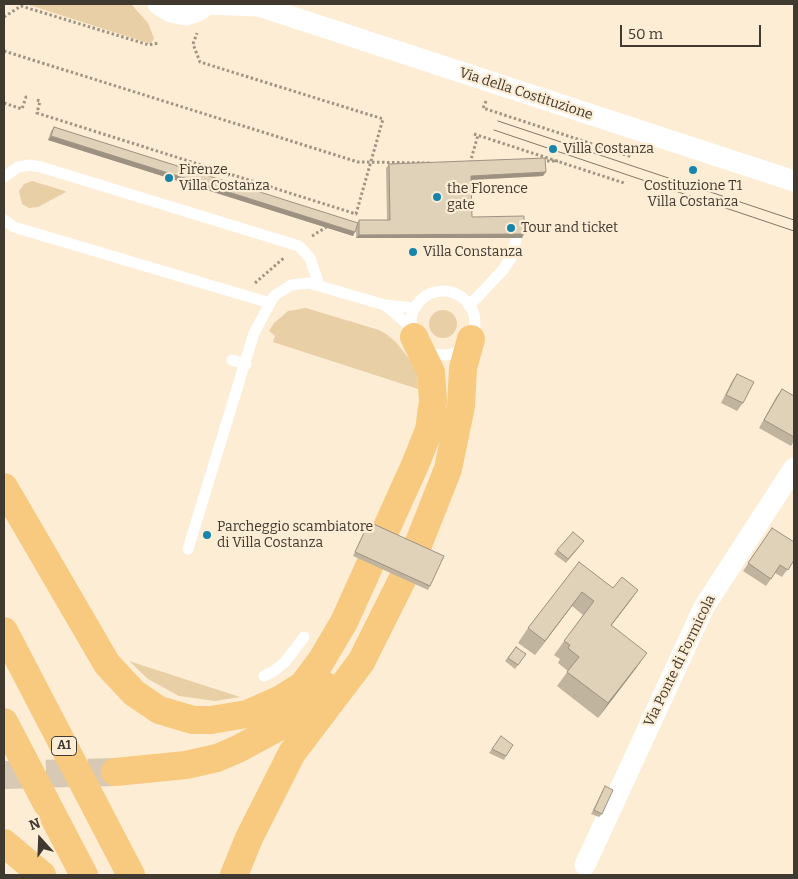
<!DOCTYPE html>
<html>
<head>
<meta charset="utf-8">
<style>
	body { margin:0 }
	#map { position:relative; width:798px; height:879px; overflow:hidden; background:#fdedd5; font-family:Bitter,serif }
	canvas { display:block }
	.frame { position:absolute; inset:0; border:5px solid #3f3930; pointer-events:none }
	.north { position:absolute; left:15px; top:814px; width:50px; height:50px; -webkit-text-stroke:4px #fdedd5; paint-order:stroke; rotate:340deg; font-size:14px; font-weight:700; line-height:20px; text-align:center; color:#3f3930 }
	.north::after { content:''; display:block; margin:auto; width:18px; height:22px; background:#3f3930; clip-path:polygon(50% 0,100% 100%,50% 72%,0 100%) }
	.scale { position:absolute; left:620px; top:25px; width:141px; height:22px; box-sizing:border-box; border:2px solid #3f3930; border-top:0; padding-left:6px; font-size:15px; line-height:18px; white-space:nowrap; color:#3f3930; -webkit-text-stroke:4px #fdedd5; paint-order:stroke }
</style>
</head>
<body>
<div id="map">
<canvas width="798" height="879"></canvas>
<div class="frame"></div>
<div class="north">N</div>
<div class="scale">50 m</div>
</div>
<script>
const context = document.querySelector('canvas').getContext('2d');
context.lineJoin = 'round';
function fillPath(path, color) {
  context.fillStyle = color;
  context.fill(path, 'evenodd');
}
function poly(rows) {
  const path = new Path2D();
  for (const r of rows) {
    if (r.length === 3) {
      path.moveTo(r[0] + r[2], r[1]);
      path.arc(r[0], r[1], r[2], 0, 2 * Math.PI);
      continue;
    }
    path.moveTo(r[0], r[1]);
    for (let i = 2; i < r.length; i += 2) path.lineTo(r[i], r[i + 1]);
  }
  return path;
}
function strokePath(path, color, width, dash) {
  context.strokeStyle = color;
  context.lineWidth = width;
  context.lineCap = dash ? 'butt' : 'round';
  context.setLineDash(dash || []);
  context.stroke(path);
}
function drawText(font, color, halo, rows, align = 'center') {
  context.font = font + ' Bitter,serif';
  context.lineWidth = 4.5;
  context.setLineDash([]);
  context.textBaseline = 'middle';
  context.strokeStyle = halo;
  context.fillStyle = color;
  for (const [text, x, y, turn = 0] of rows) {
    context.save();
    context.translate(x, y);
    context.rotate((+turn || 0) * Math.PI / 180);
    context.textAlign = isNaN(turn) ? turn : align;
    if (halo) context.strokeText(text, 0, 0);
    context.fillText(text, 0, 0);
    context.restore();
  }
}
const green = poly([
	[26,4,131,4,148,23,154,38,151,44],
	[32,181,65,191,66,192,38,207,29,208,22,204,19,191,24,184],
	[306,308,379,330,386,334,396,342,417,369,418,389,273,342,275,336,269,331,274,323,288,311],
	[443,324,14],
	[129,661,240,697,215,701,179,696,148,679]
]);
const motorwayTunnel = poly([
	[4,775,115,772]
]);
const path = poly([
	[4,17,21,6,149,45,159,43],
	[4,51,358,162,431,163],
	[37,100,40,101,37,113,356,214,383,119,200,62,193,44,197,33],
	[486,101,483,108,632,157],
	[4,103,22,109,26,97,29,98],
	[474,134,624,183],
	[542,161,558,161],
	[470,163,478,135],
	[312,236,328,226],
	[255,283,285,257]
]);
const service = poly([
	[4,177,18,167,30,165,41,167,299,246,310,258,319,285],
	[4,220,14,227,270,303],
	[443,323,32],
	[385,305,411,327],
	[469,306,502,271,511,258,516,240],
	[232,360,246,364],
	[188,549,254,333,274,296,291,285,309,283,385,305,414,308],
	[264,676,274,671,285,662,304,637]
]);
const minor = poly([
	[158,4,171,12,186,15,198,11,208,4],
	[208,4,258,6,271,10,794,181],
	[585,865,704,607,794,468]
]);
const motorway = poly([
	[4,487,107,664,134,693,159,710,193,720,211,720,247,714,281,699,303,685,321,661,344,622,415,465,429,430,433,401,431,372,414,337],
	[4,631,131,875],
	[4,722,84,875],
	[115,772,186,765,217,758,238,749,275,729,324,685],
	[4,843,42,875],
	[234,875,249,838,292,753,361,662,412,560,448,469,461,406,463,368,471,339]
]);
const tram = poly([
	[498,121,794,220],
	[494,130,794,231]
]);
const wall = poly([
	[54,127,357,223,359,220,387,220,386,168,389,164,543,176,471,180,472,217,522,238,356,238,356,228,353,236,48,140,51,131],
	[737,374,743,403,737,411,721,403,732,381],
	[782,389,794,396,794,441,791,446,759,428,776,397],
	[369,522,430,586,428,590,353,556,367,526],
	[772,528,794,560,782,577,775,573,766,586,743,571],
	[581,545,566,563,554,554,557,550],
	[579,562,613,588,638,590,611,626,637,667,598,718,557,686,568,671,558,663,560,659,554,655,583,615,572,606,535,655,518,643,528,628],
	[516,647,526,654,515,669,505,661],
	[501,736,506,756,504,760,489,753],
	[605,786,602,814,599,817,591,814]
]);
const shadedWall = poly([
	[51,136,355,232,353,236,48,140],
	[546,172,543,176,468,180,471,176],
	[524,234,522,238,356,238,359,235],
	[638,590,628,604,601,639,611,625],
	[582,592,572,606,535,655,545,641],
	[647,653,637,667,598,718,608,703]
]);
const building = poly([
	[54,127,358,223,355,232,51,136,54,127],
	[545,158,546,172,471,176,472,217,524,216,524,234,359,235,359,220,390,220,389,164,545,158],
	[737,374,754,382,743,403,726,395,737,374],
	[782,389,794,396,794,437,764,420,782,389],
	[369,522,444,556,430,586,355,552,369,522],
	[772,528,794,542,794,560,788,570,780,565,771,579,748,563,772,528],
	[573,532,584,541,568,559,557,550,573,532],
	[579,562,613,588,622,577,638,590,611,625,647,653,608,703,567,672,579,657,568,648,570,645,564,641,594,601,582,592,545,641,528,628,579,562],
	[516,647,526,654,518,665,508,658,516,647],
	[501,736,513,745,506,756,492,749,501,736],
	[605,786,613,790,602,814,594,810,605,786]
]);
const markers = [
	[553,149,5,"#1784ac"],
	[693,170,5,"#1784ac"],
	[169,178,5,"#1784ac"],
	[437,197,5,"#1784ac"],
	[511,228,5,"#1784ac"],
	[413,252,5,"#1784ac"],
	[207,535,5,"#1784ac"]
];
const shields = [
	[64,746,25]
];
const shieldNames = [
	["A1",64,746]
];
const streetNames = [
	["Via della Costituzione",526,94,18],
	["Via Ponte di Formicola",680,661,-64]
];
const poiNames = [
	["Villa Costanza",563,149],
	["Firenze,",179,170],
	["Villa Costanza",179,186],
	["Costituzione T1",693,186,"center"],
	["Villa Costanza",693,202,"center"],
	["the Florence",447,189],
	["gate",447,205],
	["Tour and ticket",521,228],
	["Villa Constanza",423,252],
	["Parcheggio scambiatore",217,527],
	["di Villa Costanza",217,543]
];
fillPath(green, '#e9cfa6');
strokePath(motorwayTunnel, '#d7c9b4', 28, [28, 14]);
strokePath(path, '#a09584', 3, [2.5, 2.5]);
strokePath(service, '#fff', 11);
strokePath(minor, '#fff', 21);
strokePath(motorway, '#f8ca7f', 28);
strokePath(tram, '#807668', 1);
fillPath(wall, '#c1b49f');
fillPath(shadedWall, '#9d9282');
fillPath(building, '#e0d1b9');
strokePath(building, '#9d9282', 1);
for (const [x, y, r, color] of markers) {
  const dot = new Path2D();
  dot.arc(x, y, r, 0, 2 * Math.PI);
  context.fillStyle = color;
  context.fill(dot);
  strokePath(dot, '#fdedd5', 2);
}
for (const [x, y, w] of shields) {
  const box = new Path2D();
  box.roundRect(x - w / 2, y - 9.5, w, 19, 4);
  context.fillStyle = '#fdedd5';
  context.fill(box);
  strokePath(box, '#3f3930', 1);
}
drawText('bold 12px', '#3f3930', null, shieldNames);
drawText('14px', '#3f3930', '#fdedd5', streetNames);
drawText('14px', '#3f3930', '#fdedd5', poiNames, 'left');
</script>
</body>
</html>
